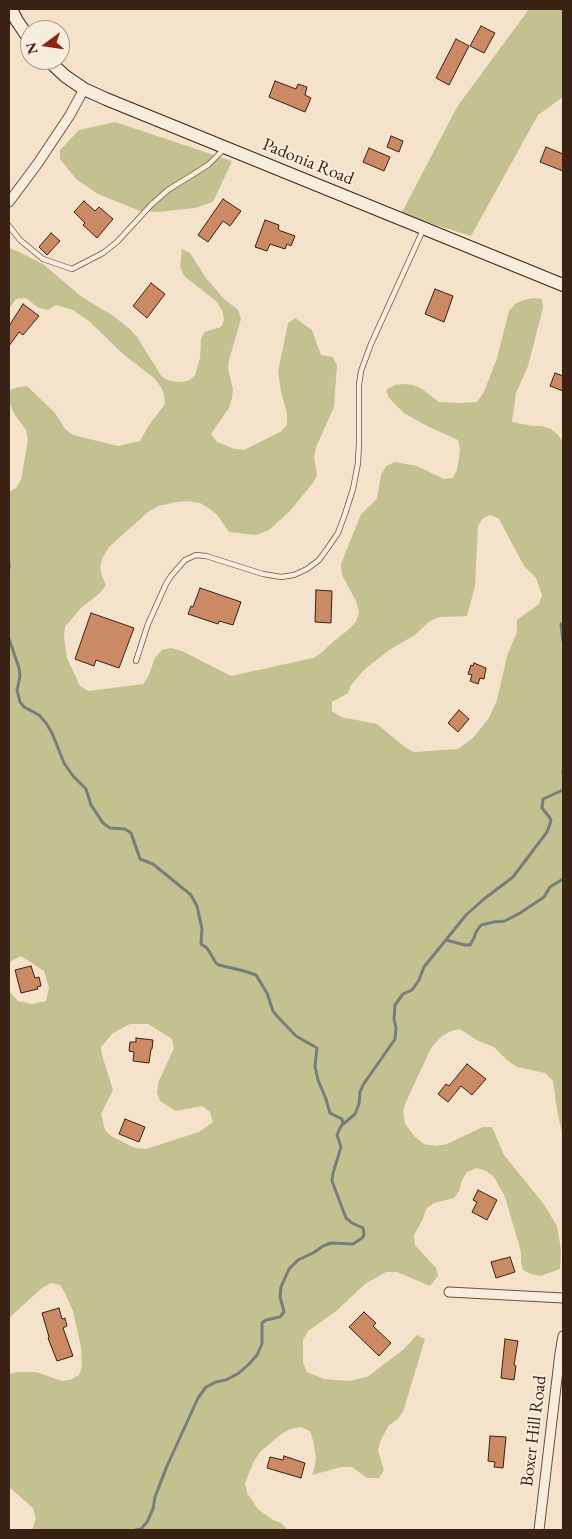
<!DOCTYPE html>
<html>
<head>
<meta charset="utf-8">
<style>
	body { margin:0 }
	#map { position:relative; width:572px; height:1539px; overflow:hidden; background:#f4e3ca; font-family:"EB Garamond",serif }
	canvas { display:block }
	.frame { position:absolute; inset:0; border:10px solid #392113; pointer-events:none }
	.north { position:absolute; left:20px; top:20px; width:50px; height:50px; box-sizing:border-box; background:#f8eddd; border:1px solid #ac9b8c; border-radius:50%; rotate:256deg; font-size:14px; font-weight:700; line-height:20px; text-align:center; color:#392113 }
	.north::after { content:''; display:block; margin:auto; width:18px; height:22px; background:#8f2418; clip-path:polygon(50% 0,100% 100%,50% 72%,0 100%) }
</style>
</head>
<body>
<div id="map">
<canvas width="572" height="1539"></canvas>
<div class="frame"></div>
<div class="north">N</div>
</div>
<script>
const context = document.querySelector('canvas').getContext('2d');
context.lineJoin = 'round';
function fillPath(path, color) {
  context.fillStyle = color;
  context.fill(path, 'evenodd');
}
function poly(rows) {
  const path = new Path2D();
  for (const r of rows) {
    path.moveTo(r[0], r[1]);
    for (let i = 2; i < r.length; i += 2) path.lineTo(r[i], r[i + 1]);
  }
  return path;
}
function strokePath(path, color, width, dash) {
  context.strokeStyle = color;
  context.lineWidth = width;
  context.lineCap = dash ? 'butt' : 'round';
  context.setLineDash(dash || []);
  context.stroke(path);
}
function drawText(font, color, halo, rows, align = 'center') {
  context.font = font + ' "EB Garamond",serif';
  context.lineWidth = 4;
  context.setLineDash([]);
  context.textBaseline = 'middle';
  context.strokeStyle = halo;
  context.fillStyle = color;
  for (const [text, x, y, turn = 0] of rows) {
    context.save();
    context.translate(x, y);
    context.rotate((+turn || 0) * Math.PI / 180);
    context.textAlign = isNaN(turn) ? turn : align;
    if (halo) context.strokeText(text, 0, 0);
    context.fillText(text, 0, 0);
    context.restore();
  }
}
const green = poly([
	[529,9,563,9,563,97,538,115,471,236,401,214,457,107],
	[115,122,232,161,213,202,195,208,158,212,140,211,98,194,76,179,60,159,60,150,79,130],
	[9,248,17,251,43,264,82,297,112,315,130,329,137,337,162,377,170,381,179,382,188,381,195,375,200,358,201,340,204,332,221,327,224,320,222,310,216,301,184,276,180,267,182,249,190,253,206,278,224,299,238,310,241,319,229,360,228,369,233,389,232,398,229,408,211,434,217,442,235,449,244,450,280,432,287,425,287,414,281,391,278,372,288,323,295,318,312,330,321,355,333,357,337,366,334,407,317,445,314,457,317,475,313,483,289,512,269,530,256,535,229,532,218,516,210,509,200,503,188,501,177,502,158,506,148,512,109,547,103,557,100,567,102,576,106,585,100,593,81,608,65,627,64,637,67,658,80,686,89,691,143,684,148,677,155,658,162,650,171,648,182,651,231,676,313,658,321,653,334,641,348,630,356,622,359,612,356,601,342,575,341,564,361,514,377,499,381,475,386,466,395,462,417,466,444,479,453,478,457,470,459,459,460,449,458,440,427,426,404,413,389,398,386,390,395,385,404,384,413,385,422,389,439,402,458,403,477,402,484,392,497,358,509,311,515,304,524,300,533,298,542,299,543,308,528,366,516,393,512,422,532,426,541,426,551,429,558,435,563,442,563,1138,557,1110,553,1081,545,1073,517,1067,507,1060,494,1047,476,1040,460,1029,451,1031,442,1036,431,1048,406,1102,403,1112,405,1124,415,1137,424,1144,436,1146,447,1144,483,1127,492,1127,504,1155,543,1203,557,1226,561,1250,560,1269,540,1276,531,1274,523,1270,521,1262,521,1252,505,1197,494,1177,486,1171,477,1168,467,1172,462,1180,459,1191,454,1198,434,1203,426,1209,423,1219,414,1235,415,1245,436,1268,438,1276,430,1286,397,1272,386,1272,365,1284,335,1312,308,1331,303,1340,303,1363,307,1372,324,1379,349,1381,367,1377,404,1349,417,1335,425,1339,403,1412,397,1420,389,1425,380,1442,378,1451,384,1470,379,1478,367,1478,352,1467,341,1467,312,1475,315,1466,316,1457,313,1440,310,1431,301,1427,290,1429,280,1435,260,1452,254,1461,245,1483,247,1493,258,1509,273,1520,281,1523,288,1530,32,1530,36,1519,33,1508,9,1487,9,1374,18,1372,36,1372,62,1381,70,1380,79,1375,82,1367,81,1347,73,1311,65,1293,60,1285,51,1283,42,1288,9,1318,9,991,18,1001,32,1004,46,1001,49,988,44,971,21,956,9,962,9,492,16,488,21,480,28,440,26,430,15,415,9,402,9,394,10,390,19,387,27,386,55,413,65,429,73,435,118,446,140,441,149,425,165,404,164,395,161,387,154,378,123,354,89,321,73,310,56,305,48,310,39,308,26,298,16,299,9,309],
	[491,515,499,519,524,566,536,578,542,595,539,604,517,620,517,632,507,656,497,700,489,718,473,738,458,749,414,752,406,748,377,724,341,717,332,711,332,702,348,693,351,685,364,670,389,650,415,635,430,621,440,617,467,616,475,586,478,526,483,518],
	[130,1024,148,1024,172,1039,174,1048,158,1083,157,1093,160,1101,176,1111,202,1106,210,1112,213,1122,199,1132,146,1149,135,1148,111,1136,105,1130,101,1114,113,1090,102,1055,101,1047,113,1033]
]);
const stream = poly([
	[9,563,9,568],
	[561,624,563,641],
	[9,639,19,668,20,676,17,690,20,702,24,707,39,715,46,723,52,733,64,763,73,776,86,789,91,805,103,823,110,828,125,829,131,833,140,859,153,864,191,895,197,906,202,929,201,944,207,948,216,963,219,965,244,971,256,975,267,993,273,1011,277,1016,296,1036,317,1048,315,1066,318,1080,326,1099,329,1110,330,1113,342,1119,343,1124],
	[563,770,563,773],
	[446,940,465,945,470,945,474,938,476,932,481,925,494,922,505,921,520,913,544,897,550,887,563,879],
	[135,1530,141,1529,147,1522,153,1509,155,1497,167,1466,198,1398,206,1387,216,1382,226,1380,239,1373,249,1364,257,1355,262,1344,262,1323,266,1320,280,1317,284,1312,280,1297,281,1287,289,1269,298,1260,313,1253,323,1246,331,1243,353,1244,362,1238,364,1235,363,1228,352,1223,346,1218,332,1181,333,1173,341,1147,337,1135,341,1126,355,1114,359,1104,360,1092,363,1085,395,1039,396,1028,394,1019,395,1005,403,994,412,990,419,980,424,967,466,915,484,899,513,877,547,832,551,821,550,818,542,808,543,799,563,790]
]);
const building = poly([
	[481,26,495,33,484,53,470,46,481,26],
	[456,39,469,46,449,85,436,78,456,39],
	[275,81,296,89,298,84,307,87,305,95,311,98,305,112,269,97,275,81],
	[391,136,403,141,399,152,387,147,391,136],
	[546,147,563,154,563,171,540,162,546,147],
	[369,148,390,157,384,171,363,162,369,148],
	[223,199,241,211,230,226,223,221,208,242,198,235,223,199],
	[84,201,95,211,99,207,113,219,97,238,83,225,85,223,74,212,84,201],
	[265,220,279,225,278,229,281,231,295,236,291,246,287,244,285,249,270,244,267,251,255,247,265,220],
	[51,233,60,241,47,255,39,247,51,233],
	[151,283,165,294,147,318,133,306,151,283],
	[435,289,453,296,444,322,425,314,435,289],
	[23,304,39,316,23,335,19,332,9,346,9,326,23,304],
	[555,373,563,376,563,391,550,386,555,373],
	[200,588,241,602,233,625,219,621,218,624,188,614,191,606,193,607,200,588],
	[316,590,332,591,331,623,315,622,316,590],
	[91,613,134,628,119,668,96,660,94,666,75,659,91,613],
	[474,663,486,668,484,679,480,678,478,684,470,681,472,675,468,674,471,665,473,666,474,663],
	[459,710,469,719,458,732,448,723,459,710],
	[31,966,35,978,39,977,41,986,37,987,38,989,21,993,15,970,31,966],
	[136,1038,153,1040,152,1049,151,1049,149,1063,133,1061,134,1052,129,1051,130,1042,136,1042,136,1038],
	[467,1064,486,1079,472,1095,461,1086,448,1102,438,1094,446,1084,449,1086,467,1064],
	[125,1119,145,1127,139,1142,119,1134,125,1119],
	[478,1190,497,1200,487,1220,472,1212,477,1202,473,1200,478,1190],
	[510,1257,515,1272,496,1278,491,1262,510,1257],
	[59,1308,62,1319,65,1318,67,1326,63,1328,73,1356,57,1361,48,1338,49,1337,42,1313,59,1308],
	[364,1312,376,1323,373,1326,391,1343,379,1356,349,1327,364,1312],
	[505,1339,518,1341,514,1365,516,1366,514,1380,501,1378,505,1339],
	[490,1436,506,1437,503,1468,494,1467,495,1462,488,1461,490,1436],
	[284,1456,305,1463,301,1478,267,1468,270,1457,283,1460,284,1456]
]);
const service = poly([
	[9,226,20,240,43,259,72,269,103,253,117,242,151,205,168,190,208,165,224,149],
	[136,661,148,624,166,584,171,576,185,560,196,555,206,556,263,574,281,577,294,575,307,569,319,560,327,549,338,533,345,514,353,489,358,463,359,442,359,385,361,371,371,344,423,230]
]);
const minor = poly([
	[9,202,38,163,70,115,84,89],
	[449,1292,563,1298],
	[539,1530,560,1353,563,1336]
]);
const secondary = poly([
	[11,9,17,21,30,40],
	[48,60,65,76,84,89,106,99,563,285]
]);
const streetNames = [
	["Padonia Road",308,162,22],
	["Boxer Hill Road",534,1431,-83]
];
fillPath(green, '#c4c191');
strokePath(stream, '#767f7a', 3);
fillPath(building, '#cb8964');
strokePath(building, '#392113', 1);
strokePath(service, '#685241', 6);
strokePath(minor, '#685241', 11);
strokePath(secondary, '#392113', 14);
strokePath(service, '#f8eddd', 4.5);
strokePath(minor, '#f8eddd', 9);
strokePath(secondary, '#f8eddd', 12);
drawText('18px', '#392113', '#f8eddd', streetNames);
</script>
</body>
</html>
